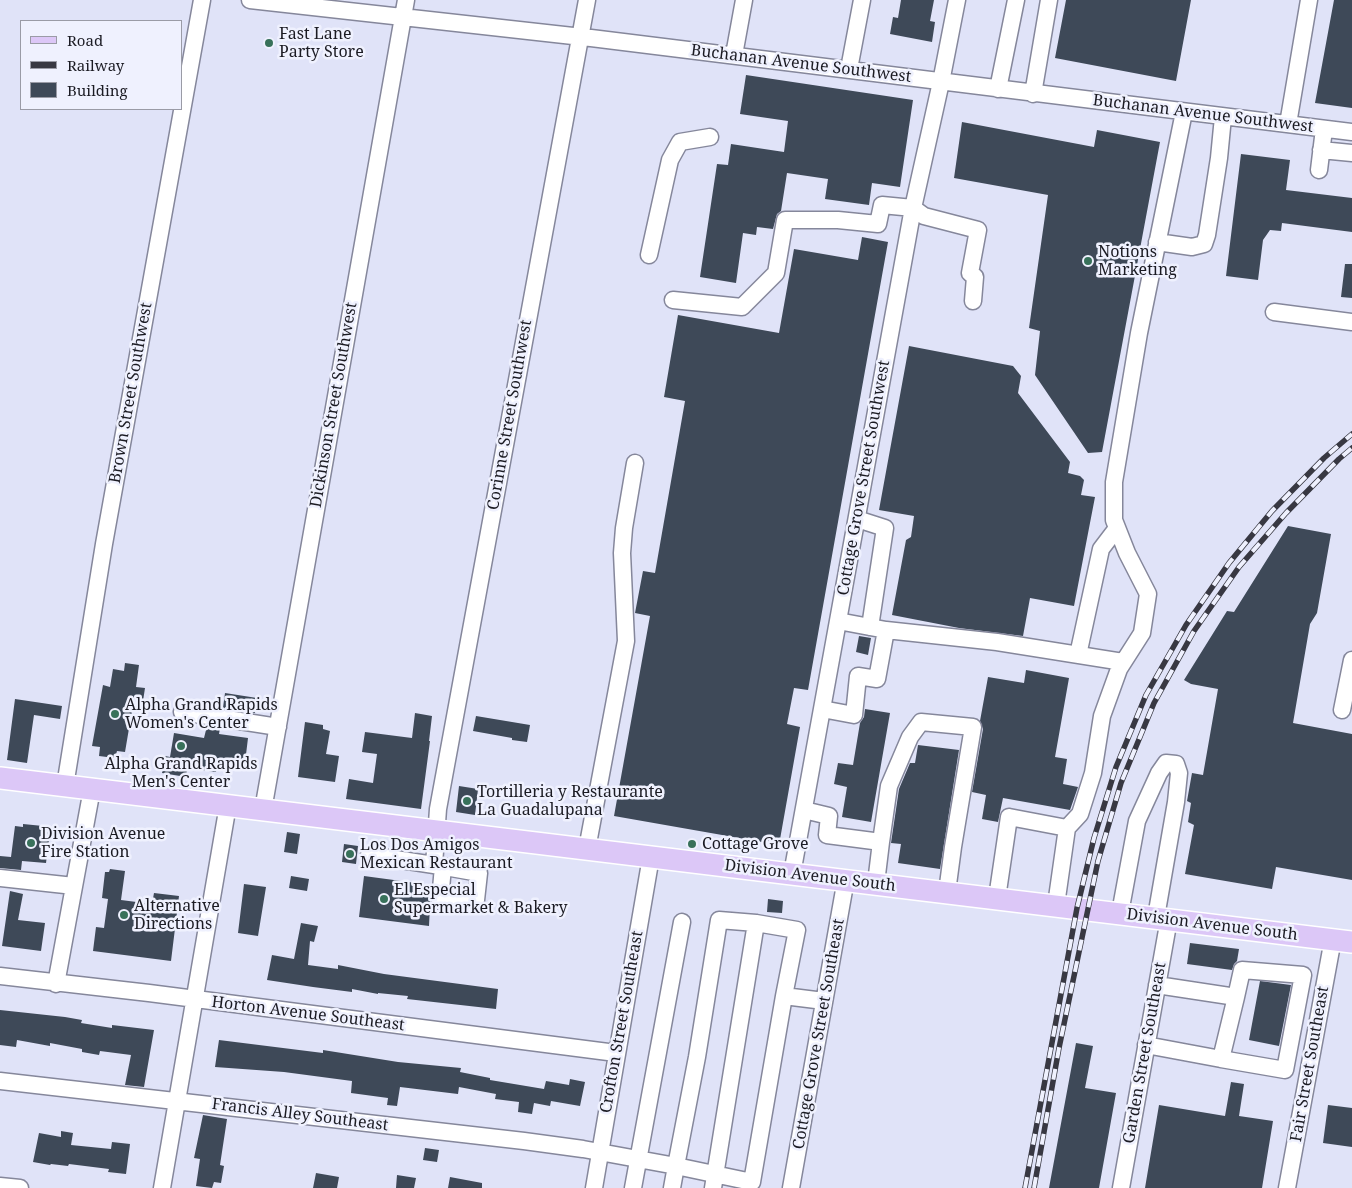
<!DOCTYPE html>
<html>
<head>
<meta charset="utf-8">
<style>
	body { margin:0 }
	#map { position:relative; width:1352px; height:1188px; overflow:hidden; background:#e0e3f8; font-family:"Noto Serif",serif }
	canvas { display:block }
	.legend { position:absolute; left:20px; top:20px; width:162px; height:90px; box-sizing:border-box; background:#eff1fe; border:1px solid #9a9ba6; margin:0; padding:6px 9px; list-style:none; font-size:15px; color:#1b1b23 }
	.legend li { display:flex; align-items:center; gap:10px; height:25px }
	.legend b { width:25px; border:1px solid #9a9ba6 }
</style>
</head>
<body>
<div id="map">
<canvas width="1352" height="1188"></canvas>
<ul class="legend">
<li><b style="height:6px;background:#dcc7f7"></b>Road</li>
<li><b style="height:6px;background:#383842"></b>Railway</li>
<li><b style="height:14px;background:#3e4958"></b>Building</li>
</ul>
</div>
<script>
const context = document.querySelector('canvas').getContext('2d');
context.lineJoin = 'round';
function fillPath(path, color) {
  context.fillStyle = color;
  context.fill(path, 'evenodd');
}
function poly(rows) {
  const path = new Path2D();
  for (const r of rows) {
    path.moveTo(r[0], r[1]);
    for (let i = 2; i < r.length; i += 2) path.lineTo(r[i], r[i + 1]);
  }
  return path;
}
function strokePath(path, color, width, dash) {
  context.strokeStyle = color;
  context.lineWidth = width;
  context.lineCap = dash ? 'butt' : 'round';
  context.setLineDash(dash || []);
  context.stroke(path);
}
function drawText(font, color, halo, rows, align = 'center') {
  context.font = font + ' "Noto Serif",serif';
  context.lineWidth = 5;
  context.setLineDash([]);
  context.textBaseline = 'middle';
  context.strokeStyle = halo;
  context.fillStyle = color;
  for (const [text, x, y, turn = 0] of rows) {
    context.save();
    context.translate(x, y);
    context.rotate((+turn || 0) * Math.PI / 180);
    context.textAlign = isNaN(turn) ? turn : align;
    if (halo) context.strokeText(text, 0, 0);
    context.fillText(text, 0, 0);
    context.restore();
  }
}
const building = poly([
	[901,0,934,0,930,21,935,22,932,42,890,34,893,17,898,18],
	[1066,0,1191,0,1176,81,1055,58],
	[1334,0,1352,0,1352,108,1315,103],
	[746,75,913,100,900,187,872,183,869,205,825,199,828,179,787,173,781,211,777,214,773,229,757,227,756,235,743,233,736,283,700,277,717,164,728,165,731,144,784,152,788,121,740,114],
	[962,122,1094,147,1097,130,1160,142,1102,452,1088,453,1035,375,1040,331,1029,328,1048,195,954,178],
	[1241,154,1290,160,1286,190,1352,198,1352,232,1282,223,1281,231,1270,230,1263,240,1258,280,1226,276],
	[862,237,888,242,808,690,794,688,787,724,800,727,779,845,614,816,650,616,635,613,643,571,655,573,685,401,664,397,678,315,779,333,794,249,858,260],
	[1345,264,1352,264,1352,298,1341,297],
	[909,346,1013,366,1021,376,1018,393,1070,462,1068,473,1080,476,1084,480,1081,495,1095,497,1074,606,1030,598,1023,636,959,628,892,615,906,540,911,537,914,516,879,510],
	[1288,526,1331,534,1317,613,1310,624,1293,723,1352,734,1352,880,1276,867,1272,889,1185,874,1194,825,1188,822,1191,803,1187,801,1192,773,1203,775,1218,689,1191,684,1184,680,1227,611,1234,612],
	[859,636,871,638,868,655,856,652],
	[125,663,139,665,136,687,145,688,143,701,134,699,125,752,117,751,115,758,99,756,100,747,92,746,103,685,110,687,113,669,124,671],
	[1026,670,1069,678,1055,757,1067,759,1063,784,1078,787,1070,810,1003,798,998,822,982,819,986,795,972,792,983,729,980,721,988,677,1024,683],
	[225,693,257,698,255,713,223,708],
	[15,699,62,706,60,719,34,715,27,763,7,760],
	[865,709,890,713,871,822,842,817,847,787,834,784,838,763,853,765,860,723,864,717],
	[415,713,432,716,429,741,430,741,421,809,346,799,349,779,373,783,377,754,362,752,365,732,412,738],
	[476,716,530,725,527,742,512,740,512,738,473,731],
	[305,722,323,725,323,729,330,731,326,754,339,756,335,782,298,777],
	[207,726,220,728,219,734,248,738,244,771,217,767,216,772,187,768,186,777,162,773,165,756,170,757,174,733,204,738],
	[918,745,959,750,940,869,898,863,901,844,891,843,899,789,910,763,915,763],
	[459,786,478,789,475,815,456,812],
	[23,824,43,826,42,830,50,831,46,863,22,861,21,870,0,868,0,856,11,857,15,826,23,827],
	[287,832,300,834,297,854,284,852],
	[344,844,358,846,356,864,342,862],
	[110,869,125,871,121,900,152,904,154,893,179,896,171,961,93,951,96,927,104,928,108,899,102,898,105,872,109,872],
	[291,876,309,879,307,891,289,888],
	[364,876,431,885,429,926,359,917],
	[244,884,266,887,258,936,238,933],
	[10,891,23,894,18,920,45,923,41,951,2,946],
	[768,899,783,901,782,913,767,912],
	[301,923,318,926,314,942,310,941,308,965,338,969,338,965,384,974,498,989,496,1009,407,999,408,996,378,993,378,994,352,989,352,992,313,987,267,980,272,955,294,959],
	[1190,943,1239,949,1237,961,1234,964,1232,970,1187,964],
	[1260,981,1291,985,1279,1046,1249,1040],
	[0,1010,65,1017,82,1020,81,1023,112,1028,112,1025,154,1030,144,1087,125,1085,131,1055,100,1051,99,1055,82,1052,82,1049,50,1043,50,1046,17,1040,16,1047,0,1045],
	[219,1040,323,1053,323,1050,398,1062,461,1068,460,1072,490,1078,490,1080,544,1089,546,1081,569,1085,570,1079,585,1082,580,1106,551,1101,550,1106,534,1103,532,1114,518,1112,519,1102,495,1099,496,1094,459,1087,458,1094,400,1087,397,1106,387,1105,388,1098,351,1093,352,1081,284,1072,215,1067],
	[1076,1043,1093,1046,1085,1088,1116,1093,1099,1188,1049,1188],
	[1231,1082,1244,1084,1239,1116,1273,1121,1262,1188,1145,1188,1159,1105,1225,1116],
	[1328,1105,1352,1108,1352,1147,1323,1143],
	[203,1115,227,1119,220,1165,224,1166,221,1183,214,1182,212,1188,196,1186,200,1159,194,1158],
	[61,1131,73,1133,71,1145,111,1149,112,1142,130,1144,126,1174,108,1172,109,1169,69,1164,68,1166,51,1164,50,1165,33,1162,39,1133,61,1137],
	[425,1148,439,1150,437,1162,423,1160],
	[316,1173,339,1177,337,1188,313,1188],
	[397,1175,416,1178,414,1188,396,1188],
	[450,1177,482,1183,482,1188,448,1188]
]);
const minor = poly([
	[250,0,591,38,1352,132],
	[734,55,744,0],
	[849,69,862,0],
	[998,89,1016,0],
	[1033,94,1049,0],
	[1288,124,1309,0],
	[1321,150,1352,153],
	[1319,170,1324,129],
	[1157,242,1192,247,1204,244,1207,235,1219,158,1223,117],
	[649,255,670,160,680,142,710,137],
	[673,300,742,307,776,273,785,220,838,220,878,224,882,205,913,208,924,216,978,230,970,273,975,277,973,301],
	[1274,312,1352,322],
	[857,519,885,528,870,627],
	[886,630,997,642,1123,662],
	[1078,655,1101,549,1117,528],
	[822,709,854,715,858,676,877,679,886,630,838,621],
	[1342,710,1352,660],
	[182,712,278,727],
	[65,786,104,544,202,0],
	[263,810,406,0],
	[804,810,829,816,827,835,881,842,876,883],
	[1067,828,1080,814,1093,773,1102,716,1119,669,1142,633,1148,594,1127,553,1114,520,1114,482,1139,333,1184,112],
	[881,842,889,786,910,737,921,722,973,727,953,847,947,892],
	[587,849,626,641,622,553,624,528,635,463],
	[369,855,434,865,438,809,587,0],
	[434,865,479,873,476,900,470,904,440,901,443,866],
	[792,874,913,208,941,82,957,0],
	[0,878,74,886],
	[997,898,1009,817,1067,828,1056,905],
	[1120,913,1137,821,1159,773,1166,763,1176,764,1179,773,1176,802,1156,917],
	[0,976,149,993,616,1053],
	[56,984,92,789],
	[1146,1045,1221,1059,1236,997,1157,985],
	[1221,1059,1285,1070,1303,975,1242,970,1236,997],
	[0,1081,524,1141,583,1149,676,1166,697,1057,719,920,756,923,797,930,784,996,824,1001],
	[0,1186,20,1188],
	[162,1188,228,805],
	[594,1188,651,857],
	[633,1188,682,922],
	[672,1188,676,1166,752,1182,784,996],
	[713,1188,756,923],
	[791,1188,846,879],
	[1121,1188,1169,919],
	[1287,1188,1333,939]
]);
const major = poly([
	[0,778,1352,942]
]);
const rail = poly([
	[1025,1188,1077,908,1094,838,1116,767,1146,695,1186,625,1229,563,1272,511,1324,458,1352,434],
	[1034,1188,1059,1048,1098,861,1121,783,1154,703,1194,631,1239,567,1286,513,1339,459,1352,448]
]);
const markers = [
	[269,43,5,"#38715a"],
	[1088,261,5,"#38715a"],
	[115,714,5,"#38715a"],
	[181,746,5,"#38715a"],
	[467,801,5,"#38715a"],
	[31,843,5,"#38715a"],
	[692,844,5,"#38715a"],
	[350,854,5,"#38715a"],
	[384,899,5,"#38715a"],
	[124,915,5,"#38715a"]
];
const poiNames = [
	["Fast Lane",279,34],
	["Party Store",279,52],
	["Notions",1098,252],
	["Marketing",1098,270],
	["Alpha Grand Rapids",125,705],
	["Women's Center",125,723],
	["Alpha Grand Rapids",181,764,"center"],
	["Men's Center",181,782,"center"],
	["Tortilleria y Restaurante",477,792],
	["La Guadalupana",477,810],
	["Division Avenue",41,834],
	["Fire Station",41,852],
	["Cottage Grove",702,844],
	["Los Dos Amigos",360,845],
	["Mexican Restaurant",360,863],
	["El Especial",394,890],
	["Supermarket & Bakery",394,908],
	["Alternative",134,906],
	["Directions",134,924]
];
const streetNames = [
	["Buchanan Avenue Southwest",801,64,7],
	["Buchanan Avenue Southwest",1203,114,7],
	["Brown Street Southwest",131,393,-80],
	["Dickinson Street Southwest",334,405,-80],
	["Corinne Street Southwest",510,415,-80],
	["Cottage Grove Street Southwest",864,478,-80],
	["Division Avenue South",810,876,7],
	["Division Avenue South",1212,925,7],
	["Horton Avenue Southeast",308,1014,7],
	["Crofton Street Southeast",622,1022,-80],
	["Cottage Grove Street Southeast",819,1034,-80],
	["Garden Street Southeast",1145,1053,-80],
	["Fair Street Southeast",1310,1064,-80],
	["Francis Alley Southeast",300,1115,7]
];
fillPath(building, '#3e4958');
strokePath(minor, '#85879b', 19);
strokePath(major, '#fff', 24);
strokePath(minor, '#fff', 16);
strokePath(major, '#dcc7f7', 21);
strokePath(rail, '#383842', 5.5);
strokePath(rail, '#eff1fe', 4, [11]);
for (const [x, y, r, color] of markers) {
  const dot = new Path2D();
  dot.arc(x, y, r, 0, 2 * Math.PI);
  context.fillStyle = color;
  context.fill(dot);
  strokePath(dot, '#eff1fe', 2);
}
drawText('16px', '#1b1b23', '#eff1fe', poiNames, 'left');
drawText('16px', '#1b1b23', '#eff1fe', streetNames);
</script>
</body>
</html>
